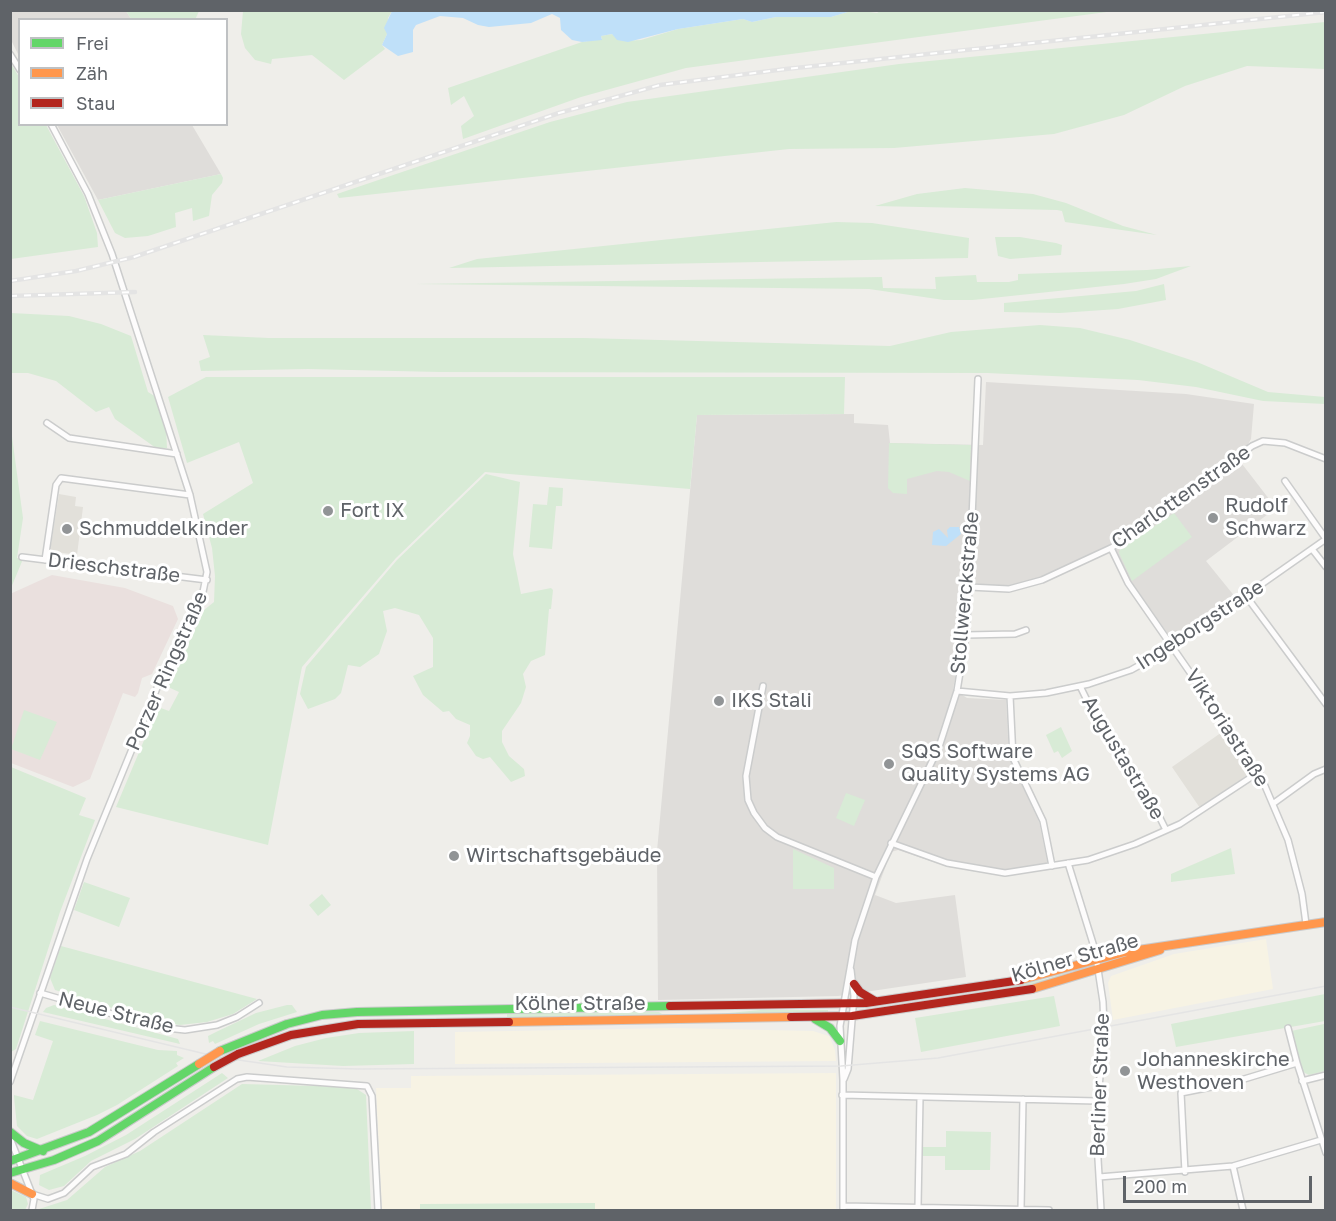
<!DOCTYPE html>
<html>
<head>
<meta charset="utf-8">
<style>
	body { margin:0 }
	#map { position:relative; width:1336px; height:1221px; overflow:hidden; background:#efeeea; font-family:"Golos Text",sans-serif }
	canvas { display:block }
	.frame { position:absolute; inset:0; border:12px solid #5f6368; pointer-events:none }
	.legend { position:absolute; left:18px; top:18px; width:210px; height:108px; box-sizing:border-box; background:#fff; border:2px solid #bfc1c3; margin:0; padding:8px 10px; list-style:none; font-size:18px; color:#5f6368 }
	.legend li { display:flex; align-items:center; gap:12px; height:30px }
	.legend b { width:30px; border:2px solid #bfc1c3 }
	.scale { position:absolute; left:1123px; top:1176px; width:189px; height:27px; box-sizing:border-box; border:3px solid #5f6368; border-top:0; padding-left:8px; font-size:18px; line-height:21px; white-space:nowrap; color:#5f6368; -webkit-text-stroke:4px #fff; paint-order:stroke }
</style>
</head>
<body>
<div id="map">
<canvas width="1336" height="1221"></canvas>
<div class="frame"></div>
<ul class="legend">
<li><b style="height:8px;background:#63d668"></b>Frei</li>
<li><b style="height:8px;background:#ff974d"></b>Zäh</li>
<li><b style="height:8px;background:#b3261e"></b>Stau</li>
</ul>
<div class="scale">200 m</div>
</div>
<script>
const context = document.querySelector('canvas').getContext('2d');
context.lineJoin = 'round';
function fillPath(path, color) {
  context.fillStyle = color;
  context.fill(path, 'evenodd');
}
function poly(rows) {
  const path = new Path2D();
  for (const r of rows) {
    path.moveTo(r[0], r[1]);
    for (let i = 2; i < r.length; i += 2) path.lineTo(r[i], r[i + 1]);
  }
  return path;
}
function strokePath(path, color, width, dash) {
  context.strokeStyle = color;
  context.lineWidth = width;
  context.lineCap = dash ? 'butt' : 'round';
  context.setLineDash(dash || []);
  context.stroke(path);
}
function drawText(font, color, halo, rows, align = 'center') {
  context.font = font + ' "Golos Text",sans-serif';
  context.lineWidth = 6;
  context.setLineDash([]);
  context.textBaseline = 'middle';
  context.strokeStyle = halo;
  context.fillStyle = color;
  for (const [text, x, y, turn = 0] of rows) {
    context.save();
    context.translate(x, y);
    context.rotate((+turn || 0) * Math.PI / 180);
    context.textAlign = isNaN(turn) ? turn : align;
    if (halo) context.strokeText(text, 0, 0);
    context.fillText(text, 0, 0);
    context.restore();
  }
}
const commercial = poly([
	[1266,939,1273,989,1113,1020,1108,983,1111,976,1174,954],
	[673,1028,813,1031,829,1036,835,1050,836,1061,455,1064,455,1032],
	[836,1073,836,1210,595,1210,595,1203,420,1204,420,1210,382,1210,376,1088,411,1088,411,1076]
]);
const industrial = poly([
	[10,11,126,11,131,19,20,20,19,56,11,40],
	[57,125,192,125,221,174,98,200],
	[986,382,1186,394,1254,404,1251,439,1239,460,1276,508,1206,561,1236,598,1178,639,1171,638,1131,582,1111,547,1056,573,1009,588,965,587,960,652,953,689,967,698,1006,700,1009,757,1039,822,1049,870,997,875,948,867,898,850,891,852,875,895,896,903,955,895,966,977,838,996,658,1000,657,851,697,415,854,414,854,423,888,425,890,443,983,445]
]);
const education = poly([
	[59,494,76,497,75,506,83,507,77,555,50,551],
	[1225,730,1251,767,1249,774,1200,808,1172,767]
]);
const medical = poly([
	[52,575,125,588,173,606,178,619,152,674,142,678,138,693,135,697,123,693,90,779,73,787,11,763,10,594]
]);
const green = poly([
	[854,10,877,13,882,10,1114,11,686,68,581,97,463,139,461,126,474,116,464,96,451,105,448,88,582,42,602,39,601,36,612,34,622,41,641,40,678,29,743,19,752,22,776,17,831,17],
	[126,11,199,11,195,20,131,19],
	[243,11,392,11,388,18,387,34,382,45,385,49,344,80,312,55,272,59,271,64,255,60,245,48,241,34],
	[1325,22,1325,69,1247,66,1185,86,1124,115,1054,134,894,148,789,149,339,198,337,194,550,122,627,102,899,64],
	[10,62,19,77,20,124,46,125,84,196,97,233,98,247,11,259],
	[221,174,223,178,222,183,212,195,209,216,193,221,192,208,175,213,176,227,148,236,125,238,115,233,98,200],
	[965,188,1033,194,1066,203,1123,226,1157,235,1065,222,1062,211,1057,210,875,206,917,194],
	[836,222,872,223,969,238,968,258,449,268,477,259],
	[995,237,1020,237,1056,243,1062,245,1061,255,1010,259,998,256],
	[1191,266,1156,279,1124,284,973,300,944,300,869,289,415,284,882,277,883,288,936,289,935,277,976,275,977,282,1009,282,1018,280,1018,274,1147,270],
	[1164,284,1166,300,1118,309,1060,313,1004,312,1004,303,1136,291],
	[11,313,69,316,101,324,131,336,148,392,156,397,166,426,167,448,156,448,115,419,109,407,96,412,56,381,28,373,11,373],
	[1040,325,1080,328,1130,340,1197,362,1268,392,1325,397,1325,404,1263,401,1196,387,1138,380,987,373,439,372,308,369,201,371,199,361,210,357,203,335,269,338,583,338,890,346,951,332],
	[206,377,845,377,844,414,697,415,690,489,485,472,396,558,302,667,268,845,116,807,158,707,169,711,179,692,168,687,204,610,214,602,215,576,212,548,203,514,253,483,239,442,187,463,168,397],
	[10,422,23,518,17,558,23,559,11,588],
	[889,443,971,445,970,481,949,472,937,471,907,479,907,494,893,493,888,488],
	[486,474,520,482,513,554,521,594,551,588,553,590,551,609,549,609,545,655,531,661,523,674,526,687,521,703,502,731,502,742,509,756,524,769,525,776,511,782,490,757,483,759,476,756,467,743,470,736,470,725,456,719,449,711,443,712,423,695,413,676,433,667,433,638,419,615,395,608,383,611,387,631,379,654,360,667,348,665,341,693,335,699,308,709,300,694,306,667,397,560],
	[549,487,563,488,562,506,556,506,552,549,529,547,533,504,547,505],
	[1174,513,1192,537,1132,581,1119,553,1120,549],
	[24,710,57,722,40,760,11,749],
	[1061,727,1072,751,1062,758,1058,751,1054,753,1046,735],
	[11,767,86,798,79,815,95,820,60,912,16,1049,11,1052],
	[846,793,865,800,854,826,836,818],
	[1231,848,1235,874,1171,882,1171,874],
	[793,849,834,868,834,889,793,889],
	[84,882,130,898,119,927,74,910],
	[322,894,331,905,318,916,309,905],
	[61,946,257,999,233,1014,207,1022,180,1025,157,1022,55,990,50,978],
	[1078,969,1030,987,970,995,1046,979],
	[1325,994,1325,1021,1176,1047,1171,1024],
	[1054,996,1060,1026,921,1052,915,1018],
	[54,1005,178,1039,180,1044,43,1012,46,1008],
	[287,1005,292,1005,297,1012,259,1024,215,1044,213,1041,209,1043,208,1036,216,1032,256,1013],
	[761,1010,828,1010,828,1012,695,1016],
	[659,1012,662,1014,507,1018,507,1013],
	[40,1021,158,1050,177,1051,177,1055,184,1058,176,1063,178,1066,117,1105,97,1115,37,1139,27,1136,17,1126,14,1097,14,1095,33,1100,53,1041,35,1035],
	[1324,1024,1325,1071,1309,1075,1303,1072,1291,1031],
	[414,1031,414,1064,343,1066,258,1061,295,1046,326,1038,359,1033],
	[222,1073,228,1078,135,1139,91,1161,64,1186,49,1190,39,1185,40,1175,85,1156,126,1135],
	[242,1084,354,1087,366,1095,371,1210,36,1210,67,1200,105,1167,140,1151],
	[946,1131,991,1132,990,1170,945,1170,945,1156,922,1156,922,1147,946,1147],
	[11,1190,26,1197,28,1204,25,1210,11,1210],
	[595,1203,595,1210,420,1210,420,1204]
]);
const water = poly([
	[392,11,392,10,851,11,831,17,776,17,752,22,743,19,678,29,628,42,617,40,612,34,601,36,602,40,582,42,572,40,561,30,560,18,552,14,531,23,489,27,478,25,463,18,440,16,416,25,413,30,413,52,398,56,382,45,387,34,384,28],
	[950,527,959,527,961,534,946,546,932,545,933,532,939,529,948,538,947,530]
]);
const street = poly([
	[10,54,20,70],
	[47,423,69,438,177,454],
	[1285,481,1326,539],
	[1111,548,1128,583,1259,772,1288,840,1302,894,1306,924],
	[1312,549,1326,567],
	[22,557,207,580],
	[45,560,56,485,61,478,190,495],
	[969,587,1009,589,1042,580,1111,548,1148,524,1252,446,1263,441,1285,443,1326,459],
	[1246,596,1326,704],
	[966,635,1015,634,1026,630],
	[763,686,746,776,748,800,754,813,765,828,777,837,876,877],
	[1080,686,1100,727,1147,792,1166,830],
	[957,691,1010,696,1046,693,1089,684,1131,670,1172,647,1326,539],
	[1010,696,1013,758,1043,821,1052,866],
	[1274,803,1314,774,1326,769],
	[891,843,947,863,1005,873,1088,860,1135,844,1180,824,1259,772],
	[1068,863,1095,950,1103,1002,1104,1027,1096,1125,1101,1210],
	[40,993,157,1027,185,1030,217,1025,237,1017,259,1003],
	[1288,1028,1297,1063,1326,1153],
	[844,1079,848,1069,854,996,851,970],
	[1302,1081,1326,1075],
	[10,1082,87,859,157,688,202,597,207,572,190,495,112,254,88,194,51,124],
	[842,1095,1097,1101],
	[10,1138,34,1199,32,1210],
	[1233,1166,1243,1210],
	[1185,1172,1181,1093,1231,1083,1297,1063],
	[1099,1177,1233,1166,1321,1140],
	[32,1194,48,1199,64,1193,92,1167,126,1154,154,1132,237,1079,247,1077,367,1086,372,1096,378,1210],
	[843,1206,1049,1210],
	[918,1207,920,1097],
	[1021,1209,1023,1099],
	[843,1210,843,1080,840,1026,855,940,876,877,939,747,957,691,966,635,969,587,978,379]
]);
const fast = poly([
	[815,1019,830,1028,840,1041],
	[220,1051,287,1024,322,1015,357,1012,670,1006],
	[10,1132,24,1143,43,1151],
	[10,1161,89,1132,199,1064],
	[10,1173,54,1160,98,1141,214,1067]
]);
const slow = poly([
	[1021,980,1125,952,1326,922],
	[1032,989,1160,950],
	[509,1022,791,1017],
	[10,1183,32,1194]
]);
const jam = poly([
	[854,984,860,992,875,1001],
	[670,1006,866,1003,1021,980],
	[791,1017,852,1016,1032,989],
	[238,1054,291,1035,358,1024,509,1022]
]);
const tram = poly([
	[10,1007,218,1057,287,1067,358,1069,841,1066,938,1058,1326,986]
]);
const rail = poly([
	[10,281,76,271,134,257,559,113,660,85,786,69,1326,12],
	[10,296,135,292]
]);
const slowBridge = poly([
	[199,1064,220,1051]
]);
const jamBridge = poly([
	[214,1067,238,1054]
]);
const markers = [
	[328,511,6,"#919496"],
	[1213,518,6,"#919496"],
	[67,529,6,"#919496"],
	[719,701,6,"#919496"],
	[889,764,6,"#919496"],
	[454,856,6,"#919496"],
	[1125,1071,6,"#919496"]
];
const streetNames = [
	["Charlottenstraße",1181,497,-35],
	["Drieschstraße",114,568,7],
	["Stollwerckstraße",965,593,-85],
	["Ingeborgstraße",1200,625,-33],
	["Porzer Ringstraße",167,671,-66],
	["Viktoriastraße",1227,728,57],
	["Augustastraße",1123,758,59],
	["Kölner Straße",1075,958,-16],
	["Kölner Straße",580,1004],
	["Neue Straße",116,1013,14],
	["Berliner Straße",1100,1085,-88]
];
const poiNames = [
	["Rudolf",1225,506],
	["Schwarz",1225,529],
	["Fort IX",340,511],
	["Schmuddelkinder",79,529],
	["IKS Stali",731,701],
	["SQS Software",901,752],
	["Quality Systems AG",901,775],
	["Wirtschaftsgebäude",466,856],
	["Johanneskirche",1137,1060],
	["Westhoven",1137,1083]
];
fillPath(commercial, '#f7f3e4');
fillPath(industrial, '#dfddda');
fillPath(education, '#e2e0da');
fillPath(medical, '#eae0de');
fillPath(green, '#d8ebd6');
fillPath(water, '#bfe0f9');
strokePath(street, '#cbcccc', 8);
strokePath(fast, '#cacacb', 10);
strokePath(slow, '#cacacb', 10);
strokePath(jam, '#cacacb', 10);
strokePath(street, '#fdfcfc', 5);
strokePath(fast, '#63d668', 8);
strokePath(slow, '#ff974d', 8);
strokePath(jam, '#b3261e', 8);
strokePath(tram, '#e4e4e4', 1.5);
strokePath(rail, '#e4e4e4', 4.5);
strokePath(rail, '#fff', 2, [7]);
strokePath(slowBridge, '#cacacb', 10, []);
strokePath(jamBridge, '#cacacb', 10, []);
strokePath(slowBridge, '#ff974d', 8);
strokePath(jamBridge, '#b3261e', 8);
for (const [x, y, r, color] of markers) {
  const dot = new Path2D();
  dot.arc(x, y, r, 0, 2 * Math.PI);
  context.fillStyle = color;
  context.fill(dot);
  strokePath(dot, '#fff', 2);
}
drawText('20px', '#5f6368', '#fff', streetNames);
drawText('20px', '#5f6368', '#fff', poiNames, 'left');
</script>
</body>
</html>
